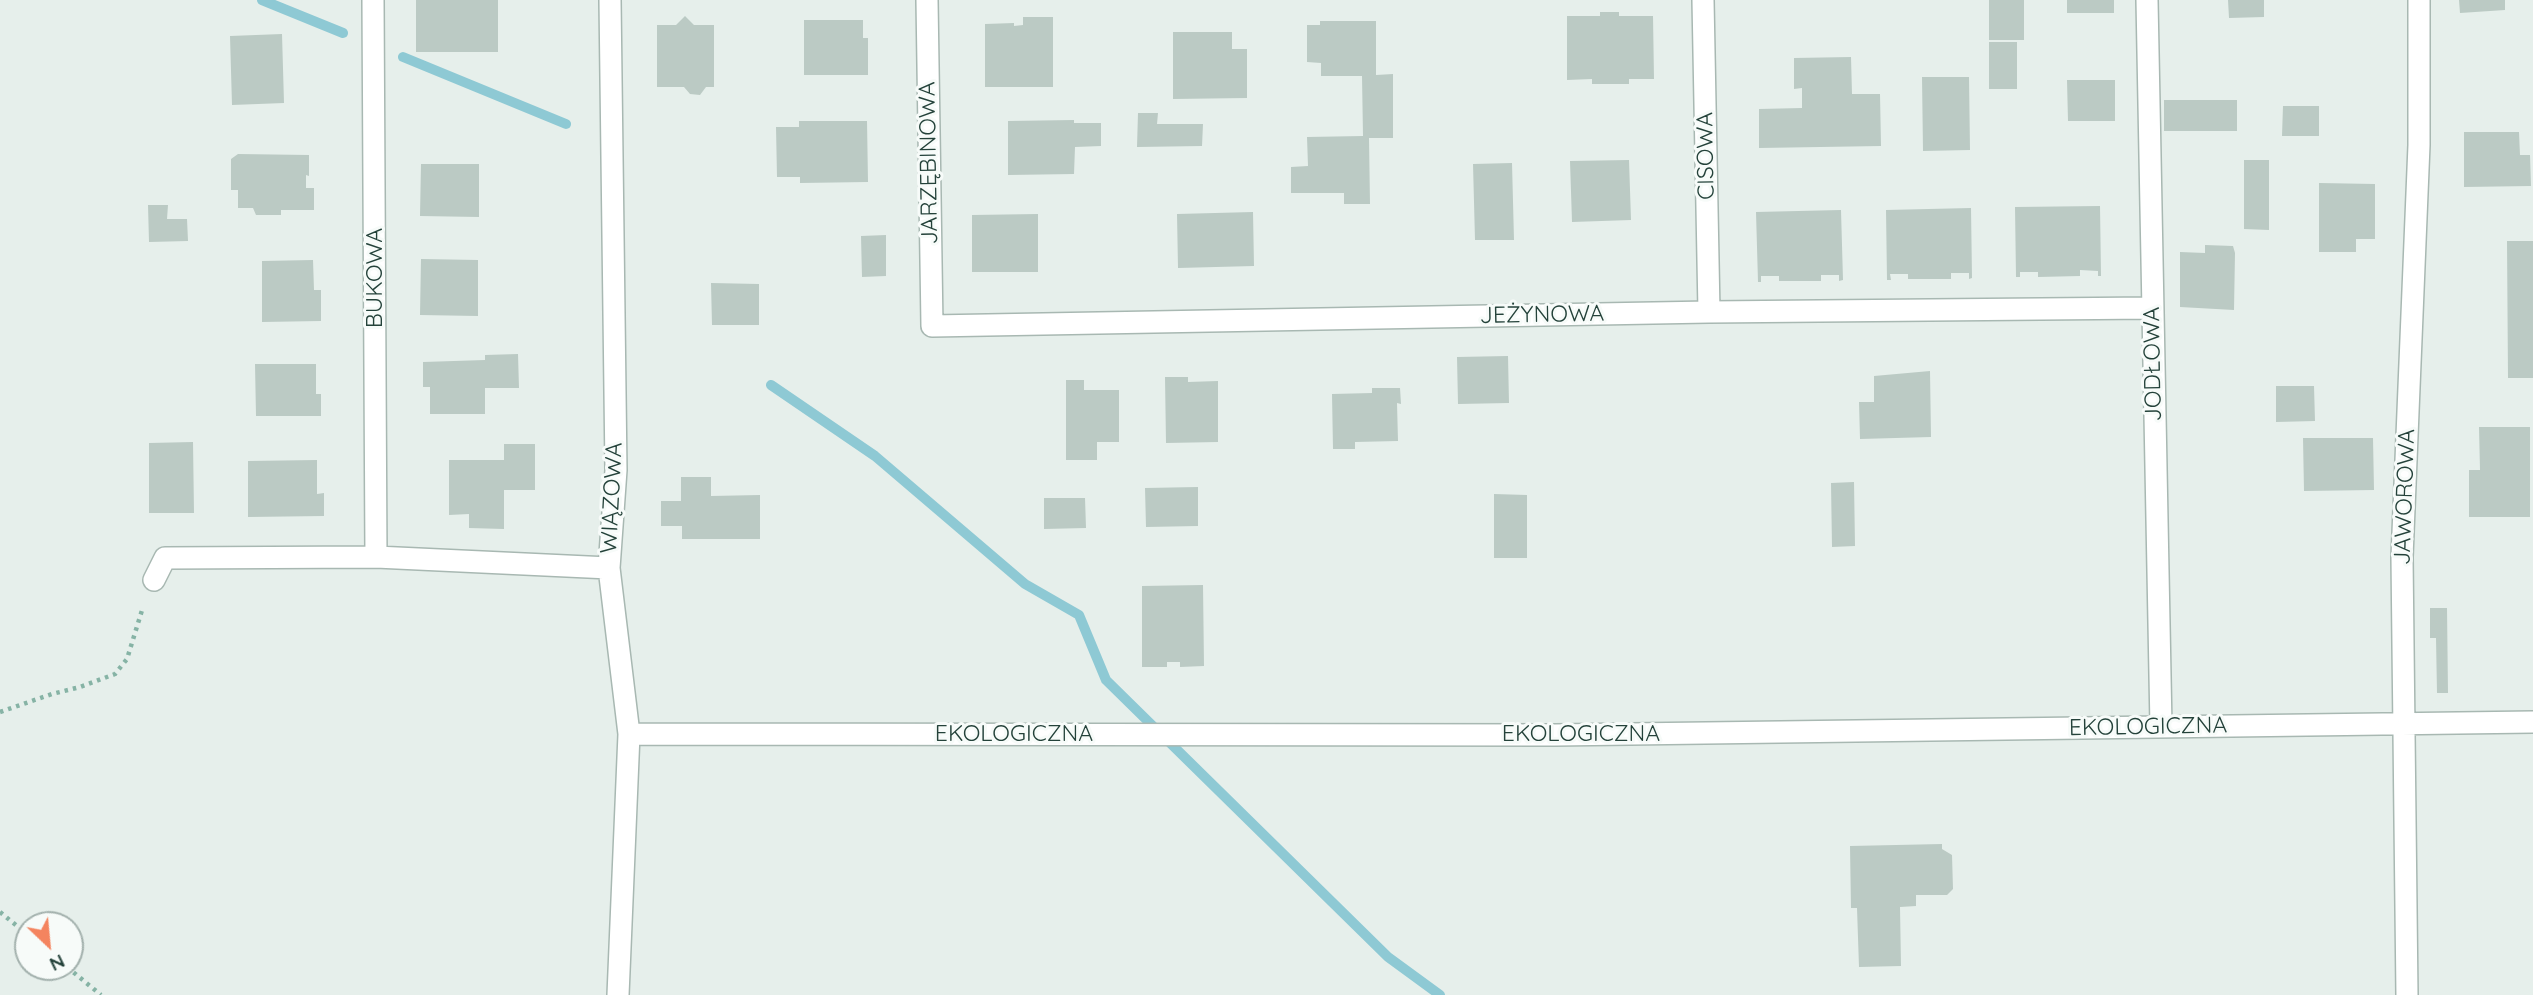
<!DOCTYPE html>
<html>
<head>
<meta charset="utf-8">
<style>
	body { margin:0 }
	#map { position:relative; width:2533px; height:995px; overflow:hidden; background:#e6efeb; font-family:Quicksand,sans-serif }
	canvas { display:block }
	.north { position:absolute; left:14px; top:911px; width:70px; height:70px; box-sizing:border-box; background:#f7fbf9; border:2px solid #a3b1ad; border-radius:50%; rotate:154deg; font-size:19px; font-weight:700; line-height:28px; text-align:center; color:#24423a }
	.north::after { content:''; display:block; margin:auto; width:24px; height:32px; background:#f4845f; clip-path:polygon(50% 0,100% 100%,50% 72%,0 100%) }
</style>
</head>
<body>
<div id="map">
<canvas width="2533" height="995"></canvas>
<div class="north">N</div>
</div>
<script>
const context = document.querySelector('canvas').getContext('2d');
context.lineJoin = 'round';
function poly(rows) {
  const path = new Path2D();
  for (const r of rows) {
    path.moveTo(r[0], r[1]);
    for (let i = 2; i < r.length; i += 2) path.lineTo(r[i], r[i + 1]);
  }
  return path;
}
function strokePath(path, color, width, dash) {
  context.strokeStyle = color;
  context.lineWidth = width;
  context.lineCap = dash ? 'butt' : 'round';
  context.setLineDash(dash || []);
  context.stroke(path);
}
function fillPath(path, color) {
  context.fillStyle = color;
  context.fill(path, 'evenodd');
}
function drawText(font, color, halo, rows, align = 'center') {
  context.font = font + ' Quicksand,sans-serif';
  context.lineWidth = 6;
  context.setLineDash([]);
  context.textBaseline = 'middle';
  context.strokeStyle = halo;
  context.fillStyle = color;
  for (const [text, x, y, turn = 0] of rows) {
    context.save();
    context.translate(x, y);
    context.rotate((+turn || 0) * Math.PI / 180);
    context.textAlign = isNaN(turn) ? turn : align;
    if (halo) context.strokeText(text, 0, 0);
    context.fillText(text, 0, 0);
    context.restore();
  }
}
const stream = poly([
	[262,0,343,33],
	[403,57,566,124],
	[771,385,875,456,1025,584,1079,615,1106,680,1388,957,1440,995]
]);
const building = poly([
	[416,0,498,0,498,52,416,52],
	[1989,0,2024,0,2024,40,1989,40],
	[2067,0,2114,0,2114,13,2067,13],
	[2228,0,2264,0,2264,17,2229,18],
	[2459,0,2505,0,2505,10,2460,13],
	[1600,12,1619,12,1619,16,1653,16,1654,79,1629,79,1629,84,1592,84,1592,79,1567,80,1567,16,1600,16],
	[685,16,694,25,714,25,714,87,706,87,700,95,690,94,684,87,657,87,657,25,676,25],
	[1023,17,1053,17,1053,87,985,87,985,24,1014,23,1014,26,1023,25],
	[804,20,863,20,863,38,868,38,868,75,804,75],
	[1320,21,1376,21,1376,75,1393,74,1393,138,1369,138,1370,204,1344,204,1344,193,1291,193,1291,167,1308,166,1307,137,1363,136,1362,76,1321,76,1321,63,1307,62,1307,25,1320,25],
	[1173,32,1232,32,1232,49,1247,49,1247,98,1173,99],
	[282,34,284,103,232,105,230,36],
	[1989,42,2017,42,2017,89,1989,89],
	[1851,57,1852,94,1880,94,1881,146,1759,148,1759,109,1802,108,1802,88,1794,89,1794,58],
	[1922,77,1969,77,1970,150,1923,151],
	[2067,80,2115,80,2115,121,2068,121],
	[2164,100,2237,100,2237,131,2164,131],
	[2283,106,2319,106,2319,136,2282,136],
	[1138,113,1158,113,1157,124,1203,124,1202,146,1137,147],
	[1074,120,1074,123,1101,123,1101,146,1075,147,1074,174,1008,175,1008,121],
	[799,121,867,121,868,182,800,183,800,177,777,177,776,127,799,127],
	[2464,132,2519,132,2520,155,2530,155,2531,186,2464,187],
	[238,154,309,155,309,176,306,175,306,188,314,188,314,210,281,210,281,215,256,215,253,208,238,208,238,190,231,190,231,159],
	[1629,160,1631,220,1572,222,1570,161],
	[2244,160,2269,160,2269,230,2244,229],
	[1512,163,1514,240,1475,240,1473,164],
	[421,164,479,164,479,217,420,216],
	[2319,183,2375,184,2375,239,2356,239,2356,252,2319,252],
	[148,205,168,205,167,219,187,219,188,241,149,242],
	[2100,206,2101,276,2098,276,2098,271,2080,270,2080,276,2038,277,2038,272,2020,272,2020,277,2016,277,2015,207],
	[1971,208,1972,278,1969,279,1969,273,1951,273,1951,279,1908,279,1908,274,1890,274,1891,280,1887,280,1886,210],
	[1841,210,1843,280,1839,281,1839,275,1821,275,1821,281,1779,281,1779,276,1761,276,1761,282,1758,282,1756,212],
	[1253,212,1254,266,1178,268,1177,214],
	[1038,214,1038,272,972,272,972,215],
	[886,235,886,276,862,277,861,236],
	[2507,241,2533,241,2533,378,2508,378],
	[2205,245,2233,246,2235,253,2234,310,2180,307,2180,252,2205,253],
	[421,259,478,260,478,316,420,315],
	[313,260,314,290,321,290,321,321,262,322,262,261],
	[711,283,759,284,759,325,712,325],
	[518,354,519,388,485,388,485,414,430,414,430,387,423,387,423,362,485,360,485,355],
	[1508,356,1509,403,1458,404,1457,357],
	[255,364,316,364,316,394,321,394,321,416,256,416],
	[1930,371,1931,437,1860,439,1859,402,1874,402,1874,376],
	[1165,377,1188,377,1188,382,1218,381,1218,442,1166,443],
	[1066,380,1084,380,1084,390,1119,390,1119,442,1097,442,1097,460,1066,460],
	[2276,386,2314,386,2315,421,2276,422],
	[1372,388,1400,388,1401,404,1397,403,1398,441,1355,442,1355,449,1333,449,1332,394,1372,393],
	[2479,427,2530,427,2530,517,2469,517,2469,470,2480,470],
	[2303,438,2373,438,2374,490,2304,491],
	[193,442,194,513,149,513,149,443],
	[504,444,535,444,535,490,504,490,504,529,469,528,469,514,449,515,449,460,504,460],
	[317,460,317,494,324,493,324,516,248,517,248,461],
	[681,477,711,477,711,496,760,495,760,539,682,539,682,526,661,526,661,501,681,501],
	[1854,482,1855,546,1832,547,1831,483],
	[1198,487,1198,526,1146,527,1145,488],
	[1494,494,1527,495,1527,558,1494,558],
	[1044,498,1085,498,1086,528,1044,529],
	[1203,585,1204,666,1180,667,1180,662,1167,662,1167,667,1142,667,1142,586],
	[2430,608,2447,608,2448,693,2437,693,2436,638,2430,638],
	[1942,844,1942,849,1952,855,1953,889,1947,895,1916,895,1916,906,1900,907,1901,966,1859,967,1857,908,1851,908,1850,846]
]);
const path = poly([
	[0,712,52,694,80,687,115,674,127,659,143,607],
	[0,912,28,935],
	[67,967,101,995]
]);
const street = poly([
	[373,0,376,557],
	[610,0,616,470,609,568,629,734,618,995],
	[927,0,932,326,1709,312,2151,308],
	[1703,0,1709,312],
	[2147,0,2161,727],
	[154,580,165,558,376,557,609,568],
	[629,734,1555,735,2533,722],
	[2407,995,2402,557,2419,145,2419,0]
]);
const streetNames = [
	["CISOWA",1706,156,-91],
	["JARZĘBINOWA",929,163,-91],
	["BUKOWA",375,278,-90],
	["JEŻYNOWA",1542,315,-1],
	["JODŁOWA",2153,364,-91],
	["JAWOROWA",2405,497,-88],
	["WIĄZOWA",612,498,-87],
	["EKOLOGICZNA",2148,727,-1],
	["EKOLOGICZNA",1014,734],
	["EKOLOGICZNA",1581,734]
];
strokePath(stream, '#8ec9d4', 10);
fillPath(building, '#bbcac4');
strokePath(street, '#a8b8b2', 24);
strokePath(path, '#86b3a5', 4.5, [3.5, 5]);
strokePath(street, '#fff', 21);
drawText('23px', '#24423a', '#f7fbf9', streetNames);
</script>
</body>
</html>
